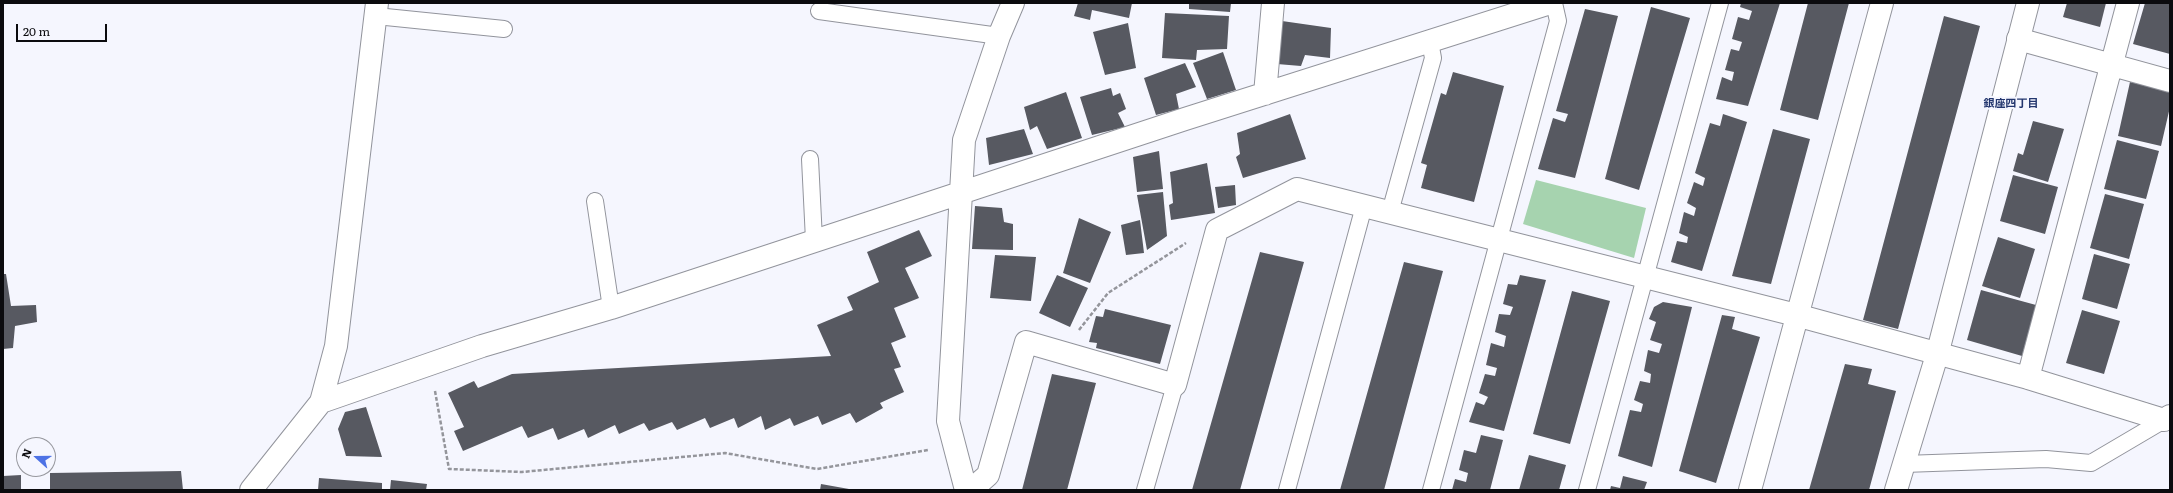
<!DOCTYPE html>
<html>
<head>
<meta charset="utf-8">
<style>
	body { margin:0 }
	#map { position:relative; width:2173px; height:493px; overflow:hidden; background:#f5f6fe; font-family:Literata,serif }
	canvas { display:block }
	.frame { position:absolute; inset:0; border:4px solid #0b0b0e; pointer-events:none }
	.north { position:absolute; left:16px; top:437px; width:40px; height:40px; box-sizing:border-box; background:#f5f6fe; border:1px solid #97989e; border-radius:50%; rotate:291deg; font-size:11px; font-weight:700; line-height:16px; text-align:center; color:#0b0b0e }
	.north::after { content:''; display:block; margin:auto; width:14px; height:18px; background:#4d72e5; clip-path:polygon(50% 0,100% 100%,50% 72%,0 100%) }
	.scale { position:absolute; left:16px; top:24px; width:91px; height:18px; box-sizing:border-box; border:2px solid #0b0b0e; border-top:0; padding-left:5px; font-size:12px; line-height:14px; white-space:nowrap; color:#0b0b0e; -webkit-text-stroke:3px #f5f6fe; paint-order:stroke }
</style>
</head>
<body>
<div id="map">
<canvas width="2173" height="493"></canvas>
<div class="frame"></div>
<div class="north">N</div>
<div class="scale">20 m</div>
</div>
<script>
const context = document.querySelector('canvas').getContext('2d');
context.lineJoin = 'round';
function fillPath(path, color) {
  context.fillStyle = color;
  context.fill(path, 'evenodd');
}
function poly(rows) {
  const path = new Path2D();
  for (const r of rows) {
    path.moveTo(r[0], r[1]);
    for (let i = 2; i < r.length; i += 2) path.lineTo(r[i], r[i + 1]);
  }
  return path;
}
function strokePath(path, color, width, dash) {
  context.strokeStyle = color;
  context.lineWidth = width;
  context.lineCap = dash ? 'butt' : 'round';
  context.setLineDash(dash || []);
  context.stroke(path);
}
function drawText(font, color, halo, rows, align = 'center') {
  context.font = font + ' Literata,"Noto Sans JP",serif';
  context.lineWidth = 4;
  context.setLineDash([]);
  context.textBaseline = 'middle';
  context.strokeStyle = halo;
  context.fillStyle = color;
  for (const [text, x, y, turn = 0] of rows) {
    context.save();
    context.translate(x, y);
    context.rotate((+turn || 0) * Math.PI / 180);
    context.textAlign = isNaN(turn) ? turn : align;
    if (halo) context.strokeText(text, 0, 0);
    context.fillText(text, 0, 0);
    context.restore();
  }
}
const green = poly([
	[1536,180,1646,208,1634,258,1523,224]
]);
const building = poly([
	[1078,3,1132,3,1129,18,1092,10,1090,20,1074,16],
	[1189,3,1231,3,1230,12,1189,9],
	[1741,3,1780,3,1748,106,1716,99,1722,77,1732,81,1734,72,1725,70,1731,49,1739,51,1742,42,1732,39,1738,17,1749,20,1752,11,1740,7],
	[1808,3,1849,3,1818,120,1780,110],
	[2067,3,2106,3,2100,27,2063,17],
	[2145,3,2170,3,2170,54,2133,44],
	[1651,7,1690,18,1639,190,1605,179],
	[1585,9,1618,16,1575,178,1538,169,1553,118,1565,122,1568,114,1556,111],
	[1165,13,1229,16,1227,49,1197,50,1196,60,1162,58],
	[1944,16,1980,26,1898,329,1863,320],
	[1282,21,1331,28,1330,58,1305,55,1301,66,1277,64],
	[1128,23,1136,68,1105,75,1093,32],
	[1223,52,1236,90,1207,99,1193,63],
	[1185,63,1196,87,1176,94,1179,109,1156,115,1144,78],
	[1453,72,1504,86,1474,202,1421,188,1427,165,1421,163,1441,93,1446,95],
	[2130,82,2170,91,2170,107,2161,146,2118,136],
	[1111,88,1113,96,1120,93,1126,109,1118,113,1125,127,1092,135,1080,97],
	[1066,92,1082,138,1047,149,1037,126,1030,130,1024,107],
	[1290,114,1306,159,1243,178,1236,157,1240,154,1237,133],
	[1723,114,1747,122,1702,271,1671,262,1677,241,1687,243,1688,237,1679,233,1684,212,1694,216,1696,208,1687,203,1694,182,1703,186,1705,178,1695,173,1710,123,1720,126],
	[2033,121,2064,129,2048,182,2013,171,2018,153,2023,155],
	[1024,129,1033,154,989,165,986,138],
	[1773,129,1810,139,1771,284,1732,276],
	[2117,140,2159,151,2146,199,2104,189],
	[1159,151,1163,189,1137,192,1133,157],
	[1207,163,1215,213,1171,220,1169,205,1173,203,1170,172],
	[2013,175,2058,187,2045,234,2000,221],
	[1235,185,1236,205,1218,208,1215,187],
	[1163,192,1167,236,1147,250,1137,195],
	[2105,194,2144,204,2129,259,2090,248],
	[975,206,1002,208,1004,222,1013,224,1013,250,972,249],
	[1079,218,1111,232,1090,283,1063,273],
	[1140,220,1144,253,1126,255,1121,225],
	[919,230,932,256,905,268,919,298,894,308,906,337,891,343,901,367,894,369,904,392,880,403,883,408,856,423,850,413,822,425,818,416,794,426,790,418,765,430,761,416,738,428,734,418,710,428,705,418,677,430,672,422,649,431,644,423,619,434,615,425,588,438,584,429,558,440,553,428,528,438,522,426,463,451,454,431,464,427,448,393,474,381,478,388,512,374,831,356,817,325,853,310,847,297,879,282,867,252],
	[1998,237,2035,249,2020,298,1982,286],
	[1260,252,1304,262,1240,490,1192,490],
	[2094,254,2130,264,2117,309,2082,299],
	[995,255,1036,257,1031,301,990,298],
	[1404,262,1443,271,1384,490,1340,490],
	[3,274,6,274,11,306,36,305,37,322,15,326,13,348,3,349],
	[1057,275,1088,288,1070,327,1039,313],
	[1520,275,1546,280,1504,431,1469,422,1476,402,1484,405,1488,397,1479,393,1485,374,1495,376,1497,368,1486,365,1491,343,1504,347,1506,336,1495,332,1499,314,1510,315,1513,307,1503,304,1508,284,1517,285],
	[1981,290,2036,305,2022,356,1967,340],
	[1572,291,1610,301,1570,444,1533,434],
	[1663,302,1692,307,1652,467,1618,456,1630,410,1641,412,1643,404,1634,400,1640,381,1650,383,1651,374,1644,371,1648,350,1659,353,1662,344,1650,340,1656,322,1649,319,1654,307],
	[1105,309,1171,325,1160,364,1096,348,1097,343,1089,342,1096,316,1103,317],
	[2082,310,2120,321,2104,374,2066,363],
	[1722,315,1735,317,1732,329,1760,337,1716,483,1679,471],
	[1845,364,1872,369,1868,384,1896,391,1869,490,1809,490],
	[1052,374,1096,383,1067,490,1022,490],
	[366,407,382,457,346,456,338,429,345,412],
	[1481,435,1503,440,1490,490,1452,490,1455,479,1466,482,1468,473,1459,470,1464,450,1476,453],
	[1529,455,1566,465,1559,490,1519,490],
	[181,471,183,490,50,490,50,473],
	[21,475,21,490,3,490,3,476],
	[1623,476,1647,482,1644,490,1610,490,1611,486,1620,488],
	[319,478,382,483,382,490,318,490],
	[391,480,427,484,426,490,390,490],
	[821,484,849,489,849,490,820,490]
]);
const path = poly([
	[1079,330,1108,293,1186,243],
	[435,391,449,469,522,472,725,453,817,469,928,450]
]);
const service = poly([
	[819,11,999,36],
	[376,16,504,29],
	[810,159,814,240],
	[595,201,611,308],
	[1390,212,1433,58,1430,42],
	[1904,464,2046,459,2091,463,2164,420],
	[1145,490,1175,385],
	[1287,490,1364,206],
	[1431,490,1558,21,1554,3],
	[1587,490,1720,3]
]);
const minor = poly([
	[2018,39,2170,81],
	[1265,94,1273,3],
	[2028,378,2128,3],
	[321,402,482,346,611,308,1185,119,1550,3],
	[251,490,321,402,336,346,377,3],
	[966,490,948,421,964,140,999,36,1013,3],
	[971,490,988,475,1026,342,1175,385,1217,230,1297,189,1796,315,2028,378,2164,420,2170,416],
	[1750,490,1882,3]
]);
const tertiary = poly([
	[1896,490,1937,355,2028,3]
]);
const neighbourhoodNames = [
	["銀座四丁目",2011,104]
];
fillPath(green, '#a6d3af');
fillPath(building, '#575961');
strokePath(service, '#92949c', 18);
strokePath(minor, '#92949c', 24);
strokePath(tertiary, '#92949c', 24);
strokePath(path, '#94959b', 2.5, [4, 2]);
strokePath(service, '#fff', 16);
strokePath(minor, '#fff', 22);
strokePath(tertiary, '#fff', 22);
drawText('bold 11px', '#23366e', '#f5f6fe', neighbourhoodNames);
</script>
</body>
</html>
